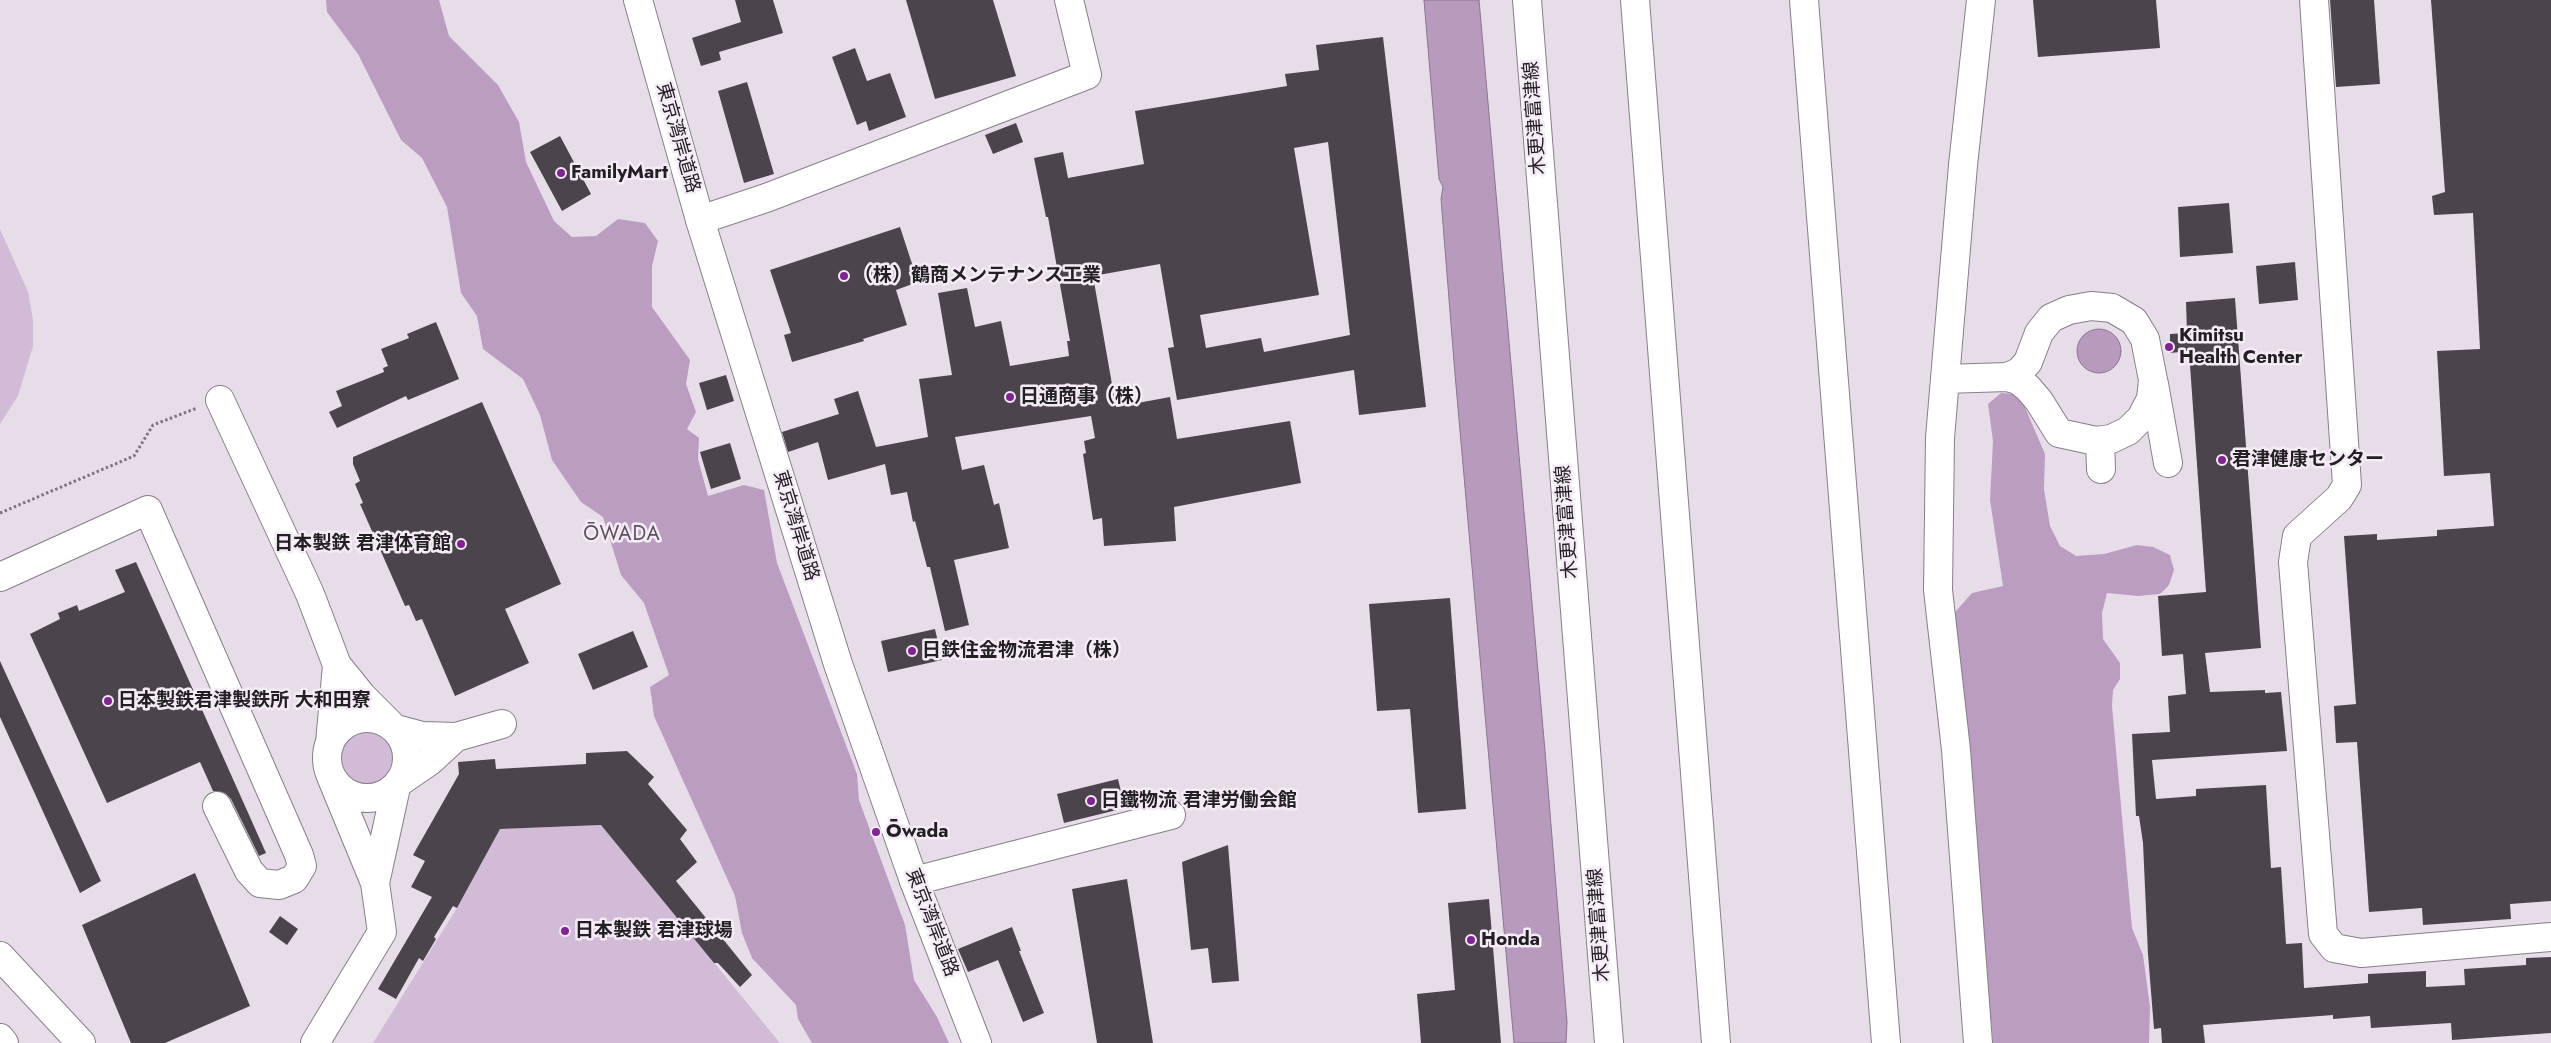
<!DOCTYPE html>
<html>
<head>
<meta charset="utf-8">
<style>
	body { margin:0 }
	canvas { display:block; background:#e7dde9 }
</style>
</head>
<body>
<canvas width="2551" height="1043"></canvas>
<script>
const context = document.querySelector('canvas').getContext('2d');
context.lineJoin = 'round';
function fillPath(path, color) {
  context.fillStyle = color;
  context.fill(path, 'evenodd');
}
function poly(rows) {
  const path = new Path2D();
  for (const r of rows) {
    if (r.length === 3) {
      path.moveTo(r[0] + r[2], r[1]);
      path.arc(r[0], r[1], r[2], 0, 2 * Math.PI);
      continue;
    }
    path.moveTo(r[0], r[1]);
    for (let i = 2; i < r.length; i += 2) path.lineTo(r[i], r[i + 1]);
  }
  return path;
}
function strokePath(path, color, width, dash) {
  context.strokeStyle = color;
  context.lineWidth = width;
  context.lineCap = dash ? 'butt' : 'round';
  context.setLineDash(dash || []);
  context.stroke(path);
}
function drawText(font, color, halo, rows, align = 'center') {
  context.font = font + ' Jost,"Noto Sans JP",sans-serif';
  context.lineWidth = 5;
  context.setLineDash([]);
  context.textBaseline = 'middle';
  context.strokeStyle = halo;
  context.fillStyle = color;
  for (const [text, x, y, turn = 0] of rows) {
    context.save();
    context.translate(x, y);
    context.rotate((+turn || 0) * Math.PI / 180);
    context.textAlign = isNaN(turn) ? turn : align;
    if (halo) context.strokeText(text, 0, 0);
    context.fillText(text, 0, 0);
    context.restore();
  }
}
const green = poly([
	[0,229,28,292,33,320,33,346,18,396,0,424],
	[367,759,31],
	[601,825,780,1043,373,1043,457,908,500,829]
]);
const forest = poly([
	[326,0,439,0,449,36,498,85,519,122,526,162,554,221,572,237,596,236,618,219,645,223,658,241,652,266,652,307,690,360,686,384,696,412,687,429,699,438,698,459,708,496,744,485,764,490,777,563,857,774,859,800,905,925,914,980,937,1017,949,1043,812,1043,798,1019,796,1005,752,958,742,933,735,896,654,716,650,687,669,675,644,603,621,575,603,517,581,502,552,460,540,415,523,379,483,349,477,316,461,293,447,207,422,158,401,140,358,54,327,12],
	[2001,393,2014,394,2024,405,2045,454,2044,489,2050,526,2060,546,2076,556,2104,554,2137,545,2153,547,2170,555,2174,570,2169,585,2160,594,2138,596,2107,593,2102,613,2103,639,2120,663,2120,679,2113,690,2112,706,2132,928,2143,955,2150,1007,2149,1043,1993,1043,1959,649,1952,626,1956,611,1972,593,2003,586,1990,500,1993,441,1988,404]
]);
const water = poly([
	[1424,0,1479,0,1545,751,1567,1022,1566,1043,1514,1043,1455,374,1441,199,1443,187,1439,179,1424,0],
	[2099,351,22]
]);
const building = poly([
	[735,0,773,0,783,33,719,52,721,60,701,66,692,38,741,22],
	[906,0,993,0,1016,76,935,99],
	[2033,0,2156,0,2160,48,2038,57],
	[2330,0,2374,0,2380,84,2336,87],
	[2431,0,2551,0,2551,901,2510,904,2511,919,2423,925,2422,908,2369,912,2357,742,2336,743,2334,706,2356,704,2344,536,2377,534,2377,540,2437,536,2437,530,2494,526,2490,473,2444,476,2437,351,2480,349,2473,213,2434,215,2432,196,2445,192],
	[1383,37,1426,407,1359,415,1354,370,1177,400,1168,348,1174,347,1160,264,1093,276,1116,407,1170,397,1177,439,1290,421,1301,483,1174,507,1176,541,1104,546,1102,518,1093,520,1083,454,1086,453,1084,441,1095,438,1091,416,955,437,962,470,984,465,994,505,999,503,1009,548,954,560,969,625,945,631,930,567,927,567,915,521,913,522,907,492,891,495,885,464,828,480,818,442,788,452,782,432,839,414,834,399,858,391,876,447,928,437,919,379,952,375,938,293,967,288,975,327,1001,321,1010,366,1069,356,1067,341,1070,341,1048,217,1046,217,1034,158,1063,152,1068,178,1144,164,1135,111,1287,86,1285,74,1319,70,1316,45],
	[1328,142,1350,335,1264,352,1261,338,1206,348,1200,315,1319,295,1294,148],
	[855,48,867,81,890,73,906,117,869,131,866,121,857,125,832,57],
	[747,82,774,174,744,183,718,91],
	[1016,123,1023,142,993,154,985,135],
	[560,136,591,194,562,211,530,152],
	[2229,203,2233,253,2180,257,2178,207],
	[900,227,918,282,896,290,907,325,863,339,864,341,792,362,784,335,791,333,770,270],
	[2295,262,2298,300,2259,304,2256,266],
	[2235,298,2261,648,2205,653,2210,692,2265,690,2265,693,2281,692,2287,751,2152,760,2156,799,2196,796,2196,789,2266,785,2271,868,2281,867,2286,944,2302,943,2304,988,2368,983,2368,974,2426,971,2426,987,2465,985,2464,969,2526,965,2526,958,2551,957,2551,1033,2452,1040,2451,1023,2371,1028,2370,1016,2333,1019,2333,1015,2203,1025,2205,1043,2162,1043,2161,1028,2154,1029,2148,954,2143,843,2139,816,2136,816,2132,734,2170,732,2168,696,2186,694,2183,654,2162,656,2158,596,2206,592,2189,351,2170,353,2170,334,2187,333,2186,302],
	[436,322,459,379,408,400,406,396,337,428,329,412,342,406,336,391,384,372,383,368,388,366,381,349,409,338,407,334],
	[726,375,734,401,707,410,699,383],
	[482,402,561,584,505,609,529,663,455,696,422,619,416,621,409,605,405,606,360,504,363,503,355,484,360,481,353,464,353,457],
	[730,443,741,479,711,489,700,452],
	[136,562,266,853,259,856,231,799,225,793,213,791,200,762,107,803,30,634,60,619,58,613,77,605,79,611,125,592,115,570],
	[1450,598,1466,809,1418,813,1410,709,1377,711,1369,604],
	[935,629,942,660,888,672,881,641],
	[633,631,648,667,593,690,578,654],
	[0,661,101,881,80,893,0,717],
	[627,751,654,777,648,784,687,830,680,839,697,862,676,881,752,975,740,987,718,963,714,963,601,825,500,829,457,908,453,906,434,937,436,939,423,961,419,958,396,999,378,989,432,897,411,887,425,861,413,855,459,774,458,762,495,759,496,769,586,764,586,753],
	[1118,779,1125,808,1064,823,1057,794],
	[1228,845,1239,981,1212,983,1208,948,1191,950,1182,862],
	[195,873,250,1006,165,1043,131,1043,82,925],
	[1127,879,1153,1043,1097,1043,1072,889],
	[1489,899,1501,1043,1421,1043,1417,994,1455,990,1448,903],
	[280,916,298,929,287,945,269,932],
	[1012,927,1021,951,1019,951,1044,1013,1023,1022,998,960,968,972,958,949]
]);
const path = poly([
	[0,513,134,456,153,425,197,408]
]);
const minor = poly([
	[1804,0,1886,1043],
	[2314,0,2347,485,2339,498,2297,536,2293,562,2323,934,2334,948,2361,953,2551,937],
	[700,220,766,198,1087,75,1069,0],
	[1945,379,2007,377,2019,372,2028,362,2039,333,2051,318,2069,310,2091,306,2112,308,2134,321,2145,339,2153,380,2151,399,2141,418,2128,431,2111,439,2096,441,2059,433,2039,401,2028,388,2018,380,2007,377],
	[2154,384,2168,463],
	[220,400,310,594,337,665,362,696,390,724],
	[2100,441,2101,469],
	[0,577,148,510,299,855,302,866,294,879,279,885,260,883,249,871,217,806],
	[367,758,40],
	[396,729,422,736,456,737,502,724],
	[330,743,337,665],
	[401,781,430,761,456,737],
	[914,881,1171,815],
	[375,883,396,787],
	[0,956,81,1043],
	[0,1038,4,1043],
	[315,1043,382,932,375,883,330,774],
	[1978,1043,1956,750,1938,590,1940,438,1963,165,1981,0]
]);
const major = poly([
	[1527,0,1609,1043],
	[1635,0,1716,1043]
]);
const highway = poly([
	[638,0,700,220,838,664,914,881,977,1043]
]);
const markers = [
	[561,173,5,"#7f2491"],
	[844,276,5,"#7f2491"],
	[2169,347,5,"#7f2491"],
	[1010,397,5,"#7f2491"],
	[2222,460,5,"#7f2491"],
	[461,544,5,"#7f2491"],
	[912,651,5,"#7f2491"],
	[108,701,5,"#7f2491"],
	[1091,801,5,"#7f2491"],
	[876,832,5,"#7f2491"],
	[565,931,5,"#7f2491"],
	[1471,940,5,"#7f2491"]
];
const streetNames = [
	["木更津富津線",1536,118,-94],
	["東京湾岸道路",677,138,74],
	["木更津富津線",1568,522,-94],
	["東京湾岸道路",795,526,73],
	["東京湾岸道路",931,923,69],
	["木更津富津線",1600,925,-94]
];
const poiNames = [
	["FamilyMart",571,173],
	["（株）鶴商メンテナンス工業",854,276],
	["Kimitsu",2179,336],
	["Health Center",2179,358],
	["日通商事（株）",1020,397],
	["君津健康センター",2232,460],
	["日本製鉄 君津体育館",451,544,"right"],
	["日鉄住金物流君津（株）",922,651],
	["日本製鉄君津製鉄所 大和田寮",118,701],
	["日鐵物流 君津労働会館",1101,801],
	["Ōwada",886,832],
	["日本製鉄 君津球場",575,931],
	["Honda",1481,940]
];
const neighbourhoodNames = [
	["ŌWADA",622,535]
];
fillPath(green, '#d1bbd6');
fillPath(forest, '#bb9dc2');
fillPath(water, '#b79abe');
strokePath(water, '#8b7590', 1);
fillPath(building, '#4c444d');
strokePath(minor, '#877e89', 30);
strokePath(major, '#877e89', 30);
strokePath(highway, '#877e89', 30);
strokePath(path, '#7b757d', 3, [2.5, 2.5]);
strokePath(minor, '#fff', 28);
strokePath(major, '#fff', 28);
strokePath(highway, '#fff', 28);
for (const [x, y, r, color] of markers) {
  const dot = new Path2D();
  dot.arc(x, y, r, 0, 2 * Math.PI);
  context.fillStyle = color;
  context.fill(dot);
  strokePath(dot, '#f4ebf6', 2);
}
drawText('19px', '#232024', '#f4ebf6', streetNames);
drawText('bold 19px', '#232024', '#f4ebf6', poiNames, 'left');
context.letterSpacing = '1px';
drawText('20px', '#59515b', '#f4ebf6', neighbourhoodNames);
context.letterSpacing = '0px';
</script>
</body>
</html>
